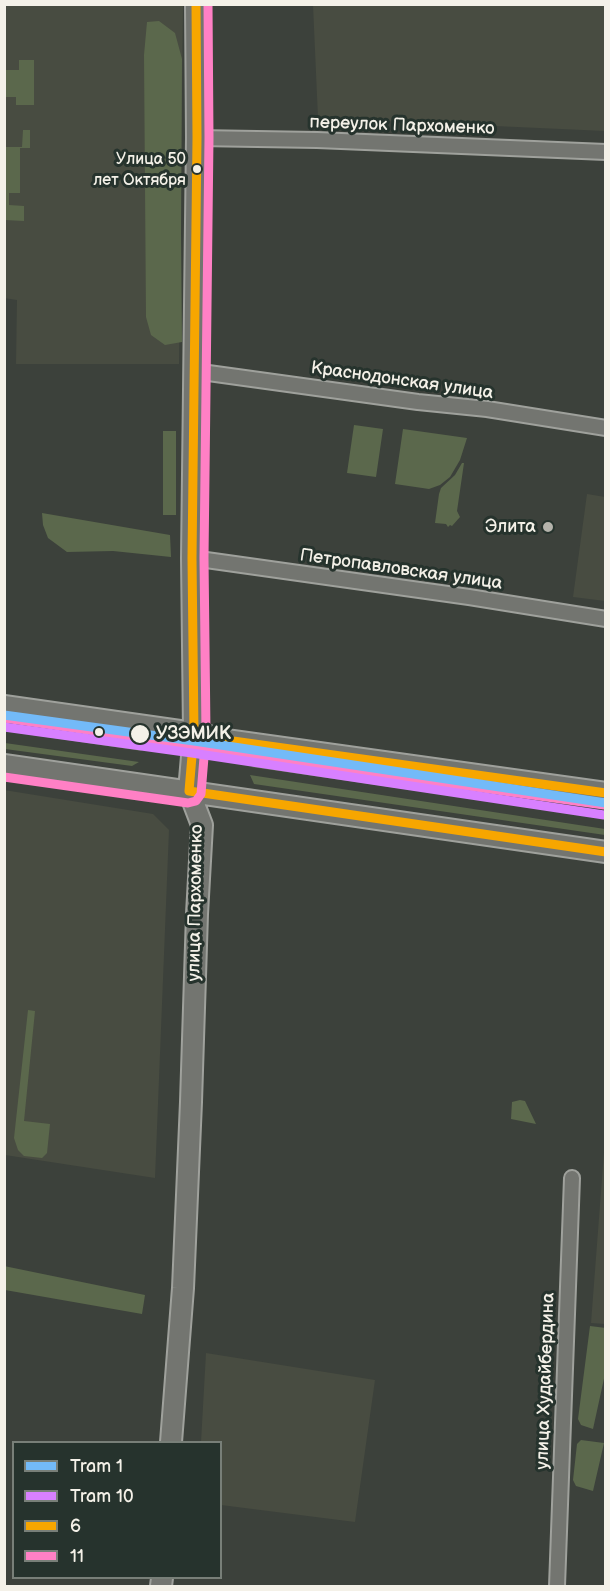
<!DOCTYPE html>
<html>
<head>
<meta charset="utf-8">
<style>
	body { margin:0 }
	#map { position:relative; width:610px; height:1591px; overflow:hidden; background:#3c413b; font-family:"Balsamiq Sans",sans-serif }
	canvas { display:block }
	.frame { position:absolute; inset:0; border:6px solid #f4f1e8; pointer-events:none }
	.legend { position:absolute; left:12px; top:1441px; width:210px; height:138px; box-sizing:border-box; background:#26332d; border:2px solid #787f78; margin:0; padding:8px 10px; list-style:none; font-size:18px; color:#f4f1e8 }
	.legend li { display:flex; align-items:center; gap:12px; height:30px }
	.legend b { width:30px; border:2px solid #787f78 }
</style>
</head>
<body>
<div id="map">
<canvas width="610" height="1591"></canvas>
<div class="frame"></div>
<ul class="legend">
<li><b style="height:8px;background:#73baf8"></b>Tram 1</li>
<li><b style="height:8px;background:#d880ff"></b>Tram 10</li>
<li><b style="height:8px;background:#f7a600"></b>6</li>
<li><b style="height:8px;background:#ff80c5"></b>11</li>
</ul>
</div>
<script>
const context = document.querySelector('canvas').getContext('2d');
context.lineJoin = 'round';
function fillPath(path, color) {
  context.fillStyle = color;
  context.fill(path, 'evenodd');
}
function poly(rows) {
  const path = new Path2D();
  for (const r of rows) {
    path.moveTo(r[0], r[1]);
    for (let i = 2; i < r.length; i += 2) path.lineTo(r[i], r[i + 1]);
  }
  return path;
}
function strokePath(path, color, width, dash) {
  context.strokeStyle = color;
  context.lineWidth = width;
  context.lineCap = dash ? 'butt' : 'round';
  context.setLineDash(dash || []);
  context.stroke(path);
}
function drawText(font, color, halo, rows, align = 'center') {
  context.font = font + ' "Balsamiq Sans",sans-serif';
  context.lineWidth = 6;
  context.setLineDash([]);
  context.textBaseline = 'middle';
  context.strokeStyle = halo;
  context.fillStyle = color;
  for (const [text, x, y, turn = 0] of rows) {
    context.save();
    context.translate(x, y);
    context.rotate((+turn || 0) * Math.PI / 180);
    context.textAlign = isNaN(turn) ? turn : align;
    if (halo) context.strokeText(text, 0, 0);
    context.fillText(text, 0, 0);
    context.restore();
  }
}
const built = poly([
	[4,5,183,5,179,364,16,364,17,300,4,298],
	[313,5,605,5,605,131,318,118],
	[587,494,605,497,605,601,573,597],
	[4,790,153,814,169,830,155,1178,5,1155],
	[605,1139,606,1324,605,1324,591,1323],
	[206,1353,375,1380,355,1522,221,1505,220,1442,201,1442]
]);
const green = poly([
	[159,21,175,33,182,59,181,234,182,342,165,345,151,335,146,317,144,55,147,22],
	[19,60,34,60,34,105,16,105,16,97,5,97,5,70,19,70],
	[23,130,30,130,30,148,20,148,20,193,9,193,9,205,24,206,24,221,5,220,5,147,22,147],
	[354,425,383,429,376,477,347,473],
	[403,429,467,438,460,460,450,477,440,485,429,489,395,484],
	[163,431,176,431,176,515,163,515],
	[462,463,464,463,457,511,460,517,452,526,450,525,448,527,446,524,435,523,439,494,441,488,455,475],
	[42,513,170,535,171,557,113,551,67,552,48,538,43,525],
	[5,725,136,744,142,751,5,731],
	[5,743,139,762,132,766,5,749],
	[262,763,550,803,550,810,251,767],
	[250,775,605,829,605,835,254,784],
	[28,1010,35,1011,24,1121,50,1124,47,1153,42,1158,24,1156,18,1150,14,1138],
	[520,1100,525,1101,536,1124,511,1119,512,1102],
	[4,1266,145,1295,142,1314,5,1290],
	[590,1326,606,1328,605,1374,593,1429,581,1425,578,1419],
	[581,1440,604,1443,593,1491,576,1486,573,1480,577,1444]
]);
const minor = poly([
	[197,138,317,140,606,152],
	[194,371,418,402,487,409,606,428],
	[192,558,469,597,606,619],
	[557,1586,572,1178]
]);
const secondary = poly([
	[4,706,194,733,233,741,606,793],
	[4,765,606,852],
	[171,1442,183,1288,191,1102,197,914,202,825,189,791,194,733,192,558,197,138,196,4],
	[161,1586,162,1578]
]);
const bus1 = poly([
	[196,4,197,138,192,558,194,733,189,791,606,852],
	[194,733,233,741,606,793]
]);
const bus2 = poly([
	[4,718,192,745,231,753,604,805],
	[4,777,188,803,196,801,201,794,206,733,204,558,209,138,208,4]
]);
const tram1 = poly([
	[4,715,194,741,606,803]
]);
const tram2 = poly([
	[4,727,192,753,604,815]
]);
const markers = [
	[197,169,5,"#f4f1e8"],
	[548,527,6,"#b4b3ab"],
	[99,732,5,"#f4f1e8"],
	[140,734,10,"#f4f1e8"]
];
const busNames = [
	["Улица 50",186,160],
	["лет Октября",186,181]
];
const streetNames = [
	["переулок Пархоменко",402,126,2],
	["Краснодонская улица",402,381,8],
	["Петропавловская улица",401,570,8],
	["улица Пархоменко",196,903,-89],
	["улица Худайбердина",546,1381,-88]
];
const poiNames = [
	["Элита",536,527]
];
const stopNames = [
	["УЗЭМИК",156,734]
];
fillPath(built, '#484c41');
fillPath(green, '#5b684c');
strokePath(minor, '#9fa19c', 18);
strokePath(secondary, '#9fa19c', 24);
strokePath(minor, '#737570', 14);
strokePath(secondary, '#737570', 20);
strokePath(bus1, '#f7a600', 9);
strokePath(bus2, '#ff80c5', 9);
strokePath(tram1, '#73baf8', 9);
strokePath(tram2, '#d880ff', 9);
for (const [x, y, r, color] of markers) {
  const dot = new Path2D();
  dot.arc(x, y, r, 0, 2 * Math.PI);
  context.fillStyle = color;
  context.fill(dot);
  strokePath(dot, '#26332d', 2);
}
drawText('16px', '#f4f1e8', '#26332d', busNames, 'right');
drawText('18px', '#f4f1e8', '#26332d', streetNames);
drawText('18px', '#f4f1e8', '#26332d', poiNames, 'right');
drawText('bold 18px', '#f4f1e8', '#26332d', stopNames, 'left');
</script>
</body>
</html>
